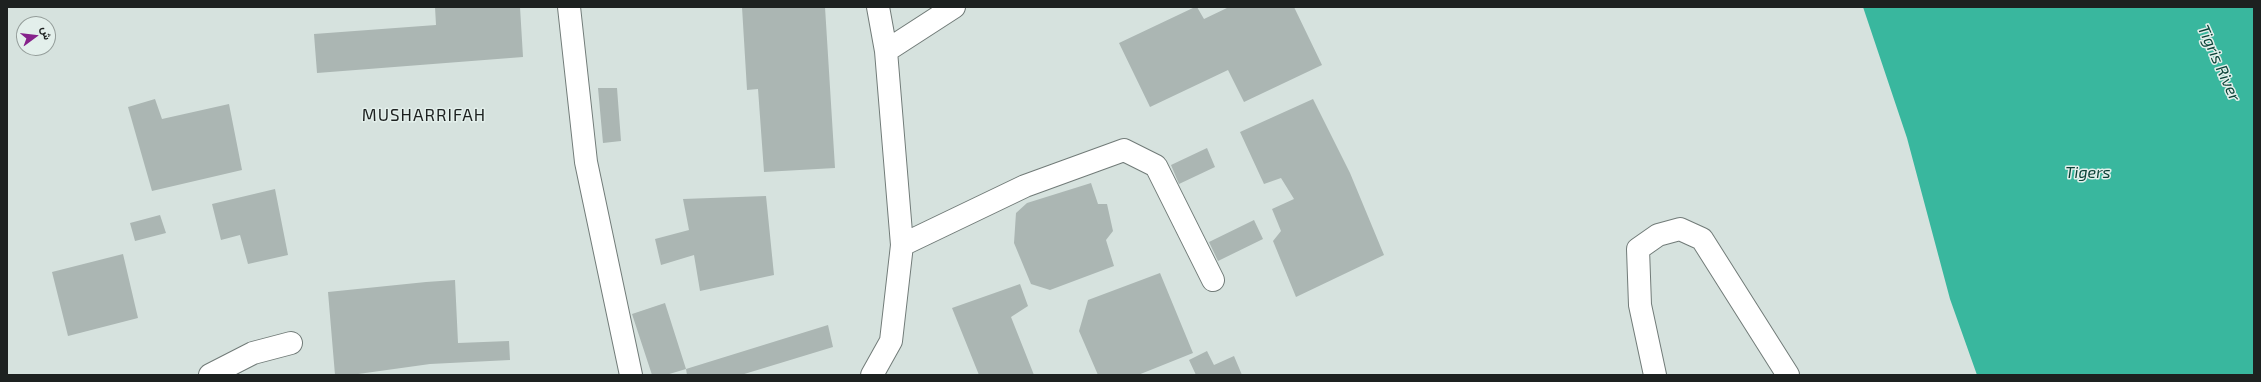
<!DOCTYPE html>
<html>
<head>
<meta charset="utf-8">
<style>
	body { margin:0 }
	#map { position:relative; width:2261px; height:382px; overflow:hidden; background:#d6e2de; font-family:"Exo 2",Vazirmatn,sans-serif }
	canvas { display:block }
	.frame { position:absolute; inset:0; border:8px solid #1d2120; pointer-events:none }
	.north { position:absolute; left:16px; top:16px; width:40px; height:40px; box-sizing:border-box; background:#e3efeb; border:1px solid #949d9a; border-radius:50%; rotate:75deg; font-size:11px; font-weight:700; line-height:16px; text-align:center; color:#1d2120 }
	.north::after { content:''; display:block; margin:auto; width:14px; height:18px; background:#86228b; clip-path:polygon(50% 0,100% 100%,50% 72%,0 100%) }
</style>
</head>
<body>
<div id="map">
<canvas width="2261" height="382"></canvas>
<div class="frame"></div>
<div class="north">ش</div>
</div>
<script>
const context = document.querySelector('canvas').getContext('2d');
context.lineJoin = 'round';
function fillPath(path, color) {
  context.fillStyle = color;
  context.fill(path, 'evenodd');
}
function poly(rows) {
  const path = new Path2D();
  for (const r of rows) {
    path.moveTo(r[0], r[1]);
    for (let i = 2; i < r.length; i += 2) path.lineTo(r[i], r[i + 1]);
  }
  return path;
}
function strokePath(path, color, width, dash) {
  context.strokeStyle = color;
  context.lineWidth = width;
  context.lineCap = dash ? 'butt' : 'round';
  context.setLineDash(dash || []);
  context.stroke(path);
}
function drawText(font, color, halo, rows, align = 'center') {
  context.font = font + ' "Exo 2",sans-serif';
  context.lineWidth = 3;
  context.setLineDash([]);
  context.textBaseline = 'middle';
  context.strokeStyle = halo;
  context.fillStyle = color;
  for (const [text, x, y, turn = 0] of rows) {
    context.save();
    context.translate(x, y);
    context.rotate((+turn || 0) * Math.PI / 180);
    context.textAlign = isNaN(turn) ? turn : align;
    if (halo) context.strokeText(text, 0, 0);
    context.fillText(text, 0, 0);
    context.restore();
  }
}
const water = poly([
	[1863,7,2254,7,2254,375,1977,375,1950,299,1907,138]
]);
const building = poly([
	[435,7,520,7,523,57,317,73,314,34,436,25],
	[742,7,825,7,835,168,764,172,758,89,747,90],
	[1195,7,1197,7,1204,19,1229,7,1294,7,1322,65,1244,102,1228,70,1150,107,1119,43],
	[598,88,617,88,621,141,603,143],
	[155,99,162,119,229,104,242,170,152,191,128,107],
	[1313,99,1350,173,1384,255,1296,297,1273,241,1281,231,1272,209,1294,199,1281,178,1264,184,1240,132],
	[1207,148,1215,167,1179,184,1171,165],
	[1091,183,1098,204,1107,204,1113,231,1106,240,1114,266,1050,290,1031,284,1014,243,1016,213,1027,203],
	[275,189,288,255,248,264,240,235,221,240,212,204],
	[766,196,774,275,700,291,694,255,661,265,655,239,689,230,683,199],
	[160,215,166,233,135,241,130,223],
	[1254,220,1263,239,1218,261,1209,242],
	[123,254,138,318,68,336,52,272],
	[1160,273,1193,353,1138,375,1098,375,1079,331,1088,300],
	[455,280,458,343,509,341,510,360,430,364,351,375,335,375,328,292,426,282],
	[1020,284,1028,306,1011,317,1034,375,979,375,952,308],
	[665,303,686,369,666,375,652,375,632,314],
	[828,325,833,347,741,375,687,375,686,369],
	[1207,351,1214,365,1234,356,1242,375,1196,375,1189,360]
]);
const minor = poly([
	[569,7,586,162,631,375],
	[886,51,954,7],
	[902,245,1025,186,1124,150,1156,166,1213,280],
	[210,375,253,353,291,343],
	[872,375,891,341,902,245,886,51,878,7],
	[1655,375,1640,305,1638,249,1658,235,1680,229,1702,239,1788,375]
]);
const waterNames = [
	["Tigris River",2219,63,66],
	["Tigers",2088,173]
];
const quarterNames = [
	["MUSHARRIFAH",424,115]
];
fillPath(water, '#39b79e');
fillPath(building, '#abb6b3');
strokePath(minor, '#717b78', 24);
strokePath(minor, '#fff', 22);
drawText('italic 16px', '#0b4237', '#e3efeb', waterNames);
context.letterSpacing = '1px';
drawText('17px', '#1d2120', '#e3efeb', quarterNames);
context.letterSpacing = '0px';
</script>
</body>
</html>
